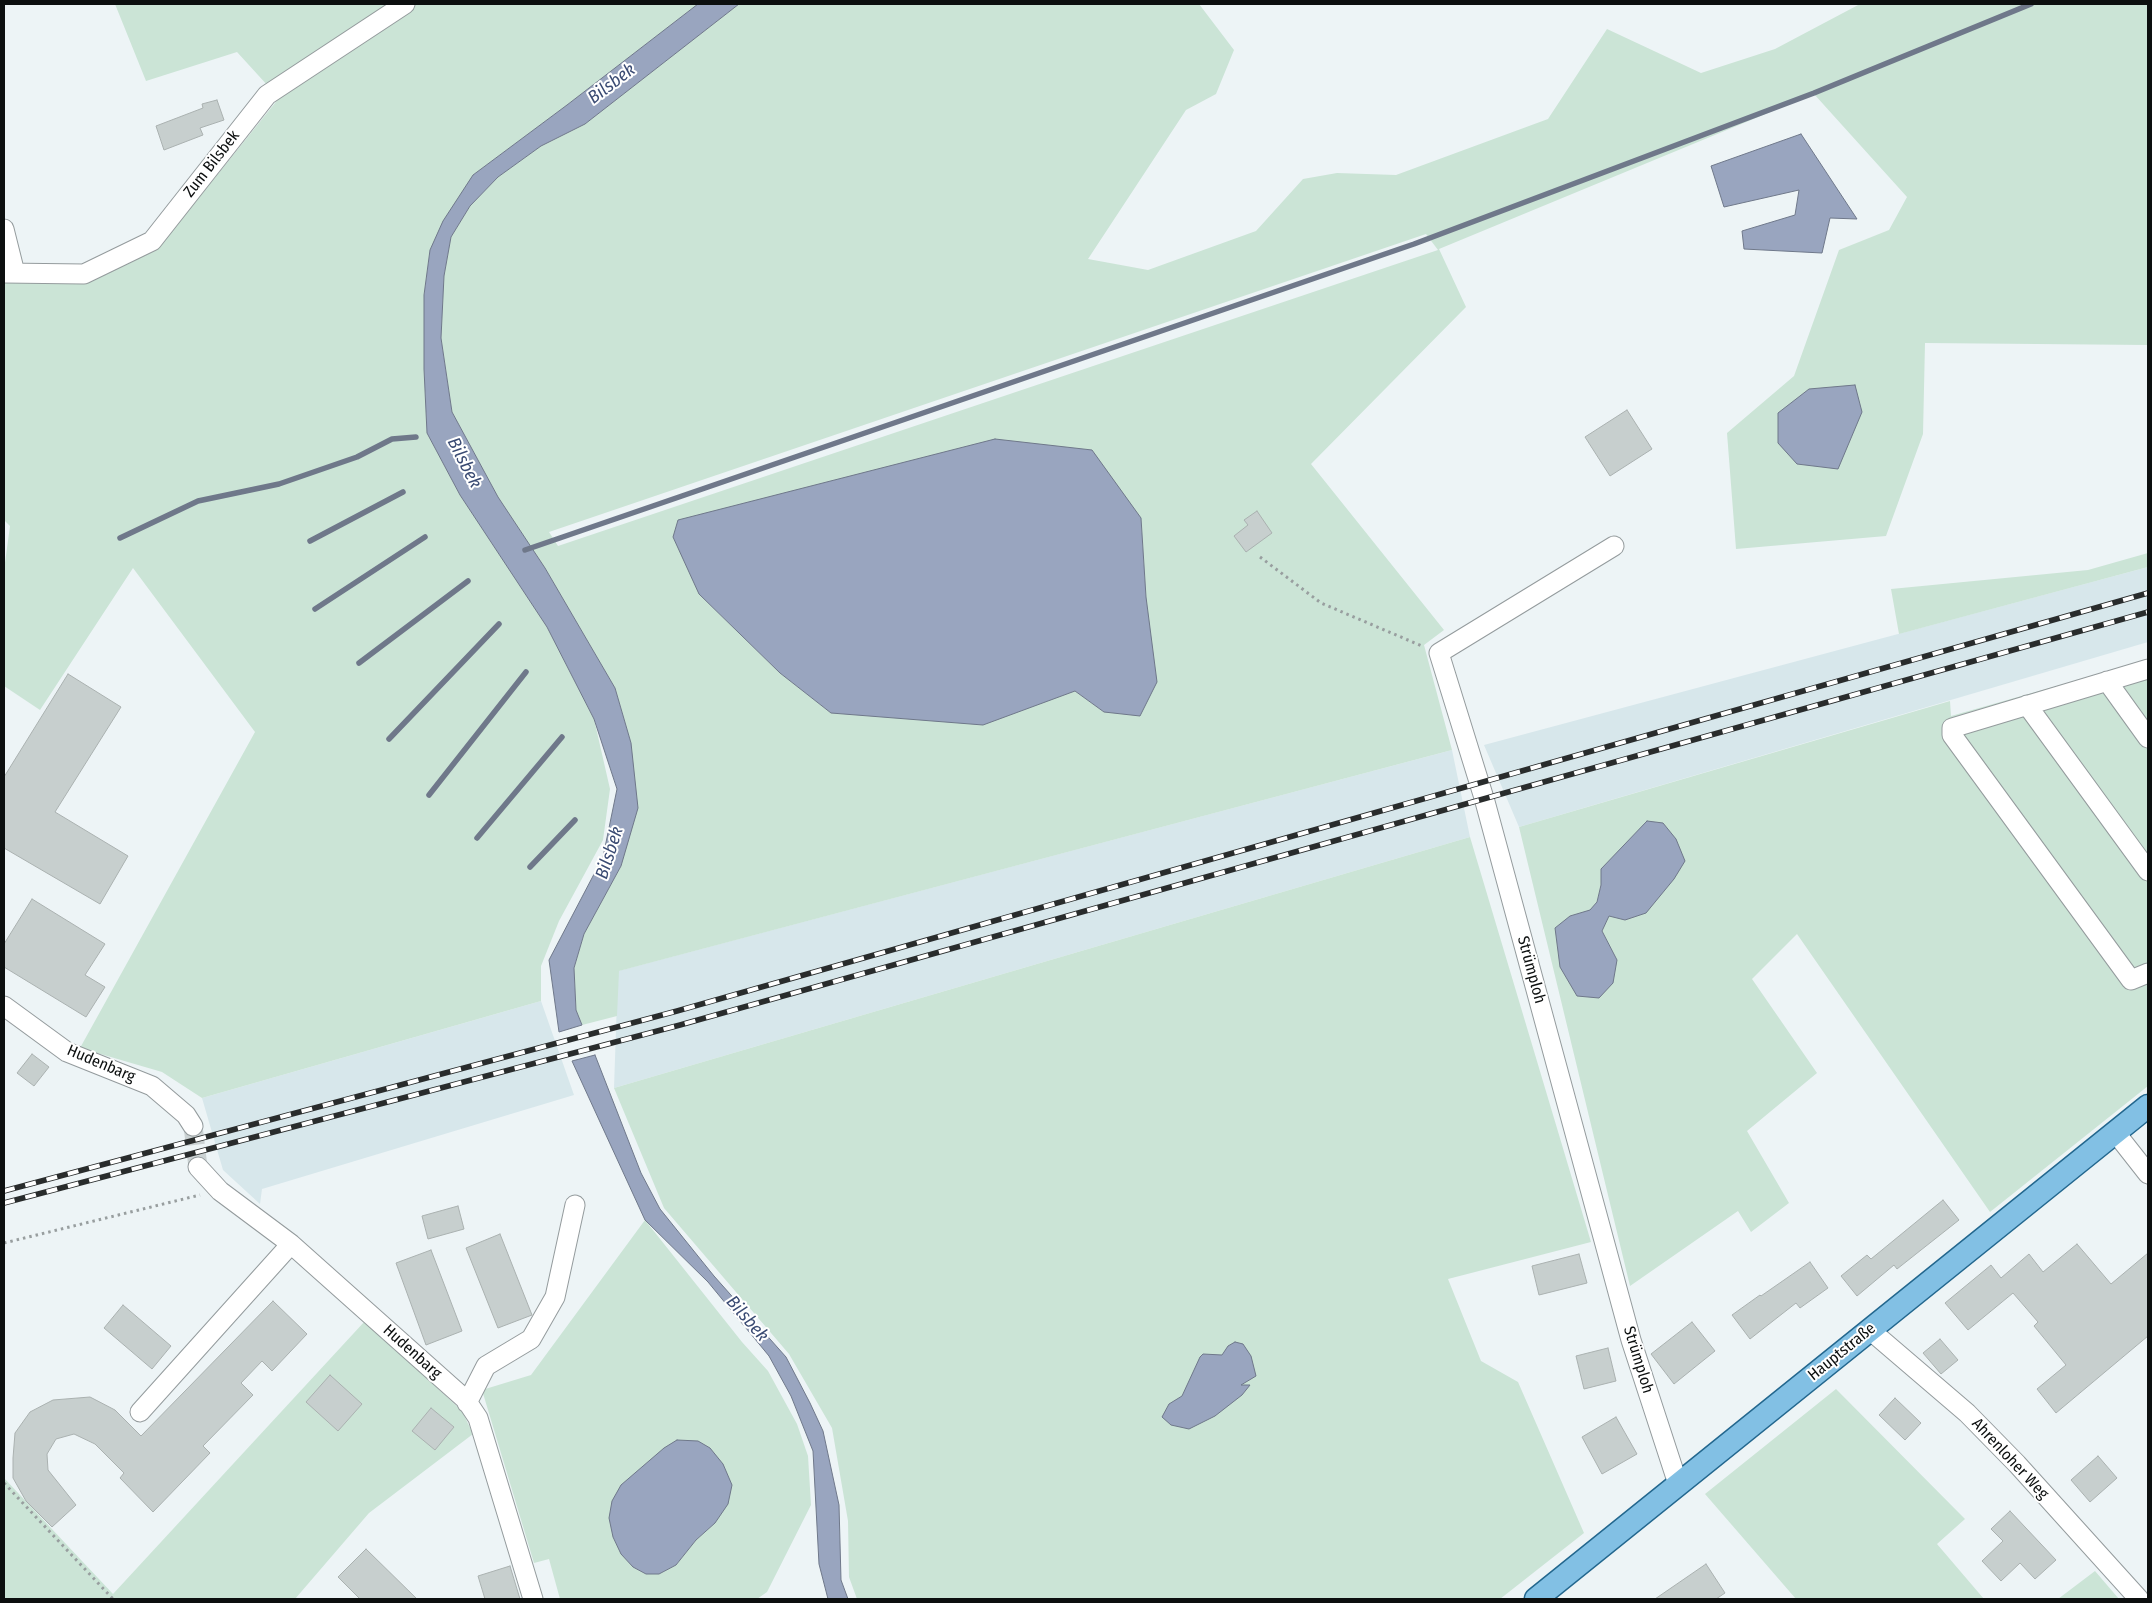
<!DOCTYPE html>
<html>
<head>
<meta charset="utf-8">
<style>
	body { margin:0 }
	#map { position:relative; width:2152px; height:1603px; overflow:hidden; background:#edf4f6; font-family:"Fira Sans Condensed",sans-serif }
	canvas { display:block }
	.frame { position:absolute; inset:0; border:5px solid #0c0f0f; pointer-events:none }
</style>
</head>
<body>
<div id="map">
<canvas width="2152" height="1603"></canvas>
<div class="frame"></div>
</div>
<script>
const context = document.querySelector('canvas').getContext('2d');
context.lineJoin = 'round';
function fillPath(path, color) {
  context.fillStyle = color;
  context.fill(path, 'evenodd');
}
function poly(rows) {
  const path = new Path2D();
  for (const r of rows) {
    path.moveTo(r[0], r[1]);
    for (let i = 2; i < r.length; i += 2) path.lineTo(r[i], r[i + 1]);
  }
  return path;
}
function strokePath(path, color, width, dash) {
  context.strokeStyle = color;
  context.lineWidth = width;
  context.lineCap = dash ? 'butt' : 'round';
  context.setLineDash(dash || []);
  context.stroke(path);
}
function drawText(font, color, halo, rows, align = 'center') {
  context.font = font + ' "Fira Sans Condensed",sans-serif';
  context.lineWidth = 4;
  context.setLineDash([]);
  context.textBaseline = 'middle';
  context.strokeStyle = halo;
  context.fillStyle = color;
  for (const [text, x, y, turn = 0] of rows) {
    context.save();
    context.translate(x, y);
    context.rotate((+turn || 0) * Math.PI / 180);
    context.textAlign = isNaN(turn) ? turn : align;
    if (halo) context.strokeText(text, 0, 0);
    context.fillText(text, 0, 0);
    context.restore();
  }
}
const built = poly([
	[2148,567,2148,642,1519,827,1484,745],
	[1452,750,1470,837,614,1088,618,971],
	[541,1001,574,1095,262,1189,260,1204,223,1170,202,1098]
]);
const green = poly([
	[115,4,698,4,567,105,473,175,430,250,424,295,424,369,427,433,460,495,547,627,594,719,610,789,603,840,559,921,541,966,541,1001,202,1098,162,1072,80,1048,255,732,133,568,40,710,4,686,4,570,10,526,4,520,4,283,84,283,157,250,279,98,237,52,146,81],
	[739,4,1199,4,1234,50,1216,94,1186,110,1088,259,1148,270,1256,231,1303,179,1337,173,1396,175,1548,119,1607,29,1701,73,1775,49,1860,4,2148,4,2148,345,1925,343,1923,434,1886,536,1736,549,1727,433,1794,376,1839,250,1889,230,1907,197,1814,94,1439,249,1466,307,1311,464,1444,630,1424,645,1452,750,619,971,617,1016,582,1025,576,1010,574,969,584,934,621,866,631,743,615,688,545,568,498,497,452,412,441,338,444,276,451,237,470,206,498,177,541,146,585,124],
	[1426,234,1438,250,558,546,549,532],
	[1141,518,1146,597,1104,712,1075,691,831,713,780,673,699,594],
	[2148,553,2148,567,1899,634,1891,589,2088,570],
	[2148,660,2148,1086,1990,1212,1797,934,1752,979,1817,1073,1747,1131,1789,1203,1751,1232,1738,1211,1630,1286,1519,827,1950,701,1951,716],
	[1601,869,1625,920,1609,915,1602,931,1617,960,1570,916,1590,911,1597,902,1601,885],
	[1470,837,1591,1242,1448,1279,1481,1361,1518,1382,1584,1533,1500,1599,857,1599,849,1577,848,1521,832,1428,789,1354,664,1208,614,1088],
	[645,1220,742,1342,768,1371,797,1424,808,1456,811,1505,767,1592,757,1599,560,1599,549,1559,534,1563,482,1390,531,1375],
	[715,1523,696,1540,676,1565,659,1574,646,1574,633,1567,621,1553,613,1537],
	[365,1321,462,1411,473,1434,369,1513,295,1599,4,1599,4,1478,113,1594],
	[1836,1389,1965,1519,1937,1544,1984,1599,1796,1599,1705,1494],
	[2095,1571,2119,1599,2058,1599]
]);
const water = poly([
	[698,4,739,4,585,124,541,146,498,177,470,206,451,237,444,276,441,338,452,412,498,497,545,568,615,688,631,743,638,808,621,866,584,934,574,968,576,1010,582,1025,559,1032,549,960,603,857,617,789,594,719,547,627,460,495,427,433,424,369,424,295,430,250,443,221,473,175,567,105,698,4],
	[1801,134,1857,219,1830,218,1822,253,1744,249,1742,231,1795,215,1799,190,1724,207,1711,166,1801,134],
	[1855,385,1862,412,1838,469,1797,464,1778,443,1778,413,1809,389,1855,385],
	[995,439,1092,450,1141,518,1146,597,1157,682,1140,716,1104,712,1075,691,983,725,831,713,780,673,699,594,673,537,678,520,995,439],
	[1647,821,1663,823,1676,839,1685,861,1674,879,1646,913,1625,920,1609,916,1602,931,1617,960,1613,983,1599,998,1577,996,1560,967,1555,928,1570,916,1590,910,1597,902,1601,885,1601,869,1647,821],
	[595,1055,641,1173,660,1209,714,1276,786,1357,810,1403,823,1431,839,1505,841,1580,848,1599,828,1599,819,1564,813,1451,791,1396,769,1356,708,1282,645,1220,572,1061,595,1055],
	[1235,1342,1243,1344,1251,1356,1256,1376,1241,1385,1250,1385,1242,1395,1215,1416,1189,1429,1171,1425,1162,1417,1169,1404,1182,1396,1200,1357,1203,1354,1222,1355,1228,1346,1235,1342],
	[677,1440,698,1441,710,1448,723,1464,732,1485,728,1504,715,1523,696,1540,676,1565,659,1574,646,1574,633,1567,621,1554,613,1537,609,1518,612,1501,621,1485,664,1448,677,1440]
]);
const stream = poly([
	[120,538,198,501,279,484,357,457,392,439,416,437],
	[310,541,403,492],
	[525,550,1414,244,1814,93,2031,4],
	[315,609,425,537],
	[359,663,468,581],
	[389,739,499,624],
	[429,795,526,672],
	[477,838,562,737],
	[530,867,575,820]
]);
const building = poly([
	[217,100,224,120,200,128,203,135,164,150,156,126,203,108,202,104,217,100],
	[1627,410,1652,449,1610,476,1585,437,1627,410],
	[1257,511,1272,533,1246,552,1234,536,1248,525,1244,520,1257,511],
	[68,674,121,707,55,812,128,856,100,904,4,848,4,777,68,674],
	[32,899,105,944,85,975,105,987,86,1017,4,967,4,944,32,899],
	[32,1054,49,1067,34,1086,17,1073,32,1054],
	[1943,1200,1959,1220,1897,1269,1894,1265,1857,1296,1841,1276,1867,1255,1871,1259,1943,1200],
	[458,1206,464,1229,428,1239,422,1216,458,1206],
	[500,1234,532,1315,498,1328,466,1248,500,1234],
	[2077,1244,2111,1284,2148,1253,2148,1336,2056,1413,2037,1389,2066,1365,2034,1326,2038,1322,2013,1293,1968,1330,1945,1303,1991,1265,2001,1278,2029,1254,2043,1272,2077,1244],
	[431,1250,462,1331,426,1345,396,1263,431,1250],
	[1579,1254,1587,1283,1539,1295,1532,1266,1579,1254],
	[1810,1262,1828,1288,1800,1308,1796,1303,1750,1339,1732,1315,1760,1295,1761,1296,1810,1262],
	[273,1301,307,1334,272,1371,262,1361,241,1383,253,1395,203,1446,210,1453,153,1512,120,1478,124,1473,95,1444,74,1434,56,1439,47,1454,48,1470,76,1505,52,1527,26,1501,13,1478,13,1458,15,1433,30,1412,53,1400,90,1397,115,1410,141,1436,273,1301],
	[123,1305,171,1346,152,1369,104,1328,123,1305],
	[1692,1322,1715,1351,1674,1384,1651,1354,1692,1322],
	[1940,1339,1958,1360,1941,1374,1923,1353,1940,1339],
	[1608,1348,1616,1381,1584,1389,1576,1356,1608,1348],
	[330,1375,362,1404,338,1431,306,1402,330,1375],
	[1895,1398,1921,1423,1905,1440,1879,1415,1895,1398],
	[431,1408,454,1427,435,1450,412,1431,431,1408],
	[1616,1417,1637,1454,1602,1474,1582,1437,1616,1417],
	[2098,1456,2117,1478,2090,1502,2071,1480,2098,1456],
	[2010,1511,2056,1560,2035,1579,2020,1563,2001,1581,1982,1561,2003,1541,1991,1529,2010,1511],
	[366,1549,417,1599,360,1599,338,1577,366,1549],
	[1706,1564,1725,1593,1716,1599,1655,1599,1706,1564],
	[510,1566,520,1599,485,1599,478,1576,510,1566]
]);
const minorTunnel = poly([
	[193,1126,198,1167]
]);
const path = poly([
	[1260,557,1321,603,1422,646],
	[4,1243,200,1195],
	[4,1483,113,1599]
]);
const minor = poly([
	[4,229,15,273],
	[4,273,84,274,152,241,267,95,405,4],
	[1614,546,1439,653,1484,798,1631,1340,1678,1484],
	[2148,669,1952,728,1952,735,2131,980,2148,973],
	[2107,681,2148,738],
	[2027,705,2148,871],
	[4,1006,67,1052,152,1086,186,1115,193,1126],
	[2115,1132,2148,1174],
	[198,1167,220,1191,291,1244,466,1400,478,1418,533,1599],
	[1870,1330,1967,1413,2017,1464,2139,1599],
	[467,1403,486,1366,531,1339,555,1297,575,1205],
	[140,1412,291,1244]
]);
const major = poly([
	[1536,1599,2148,1106]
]);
const rail = poly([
	[4,1191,677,1011,2148,593],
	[4,1203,680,1025,2148,612]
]);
const streetNames = [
	["Zum Bilsbek",212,164,-52],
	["Strümploh",1531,970,75],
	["Hudenbarg",101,1064,23],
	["Hudenbarg",412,1352,42],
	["Hauptstraße",1842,1352,-39],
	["Strümploh",1638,1360,73],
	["Ahrenloher Weg",2010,1459,47]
];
const waterNames = [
	["Bilsbek",612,84,-37],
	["Bilsbek",464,463,63],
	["Bilsbek",610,853,-72],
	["Bilsbek",747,1319,49]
];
fillPath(built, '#d7e7eb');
fillPath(green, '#cbe4d6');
fillPath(water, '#99a5bf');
strokePath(water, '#6f788a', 1);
strokePath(stream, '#6f788a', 5.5);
fillPath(building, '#c7cfce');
strokePath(building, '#aab1b0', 1);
strokePath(minorTunnel, '#cbd2d3', 19, [19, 9]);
strokePath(minor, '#949b9d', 21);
strokePath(major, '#23678e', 25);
strokePath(path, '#989e9f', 3, [2.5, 4]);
strokePath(minor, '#fff', 19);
strokePath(major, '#82c0e4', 22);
strokePath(rail, '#292c2c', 5.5);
strokePath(rail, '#fff', 4, [11]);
drawText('16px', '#0c0f0f', '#fff', streetNames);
drawText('italic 18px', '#3a4b73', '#fff', waterNames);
</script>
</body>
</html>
